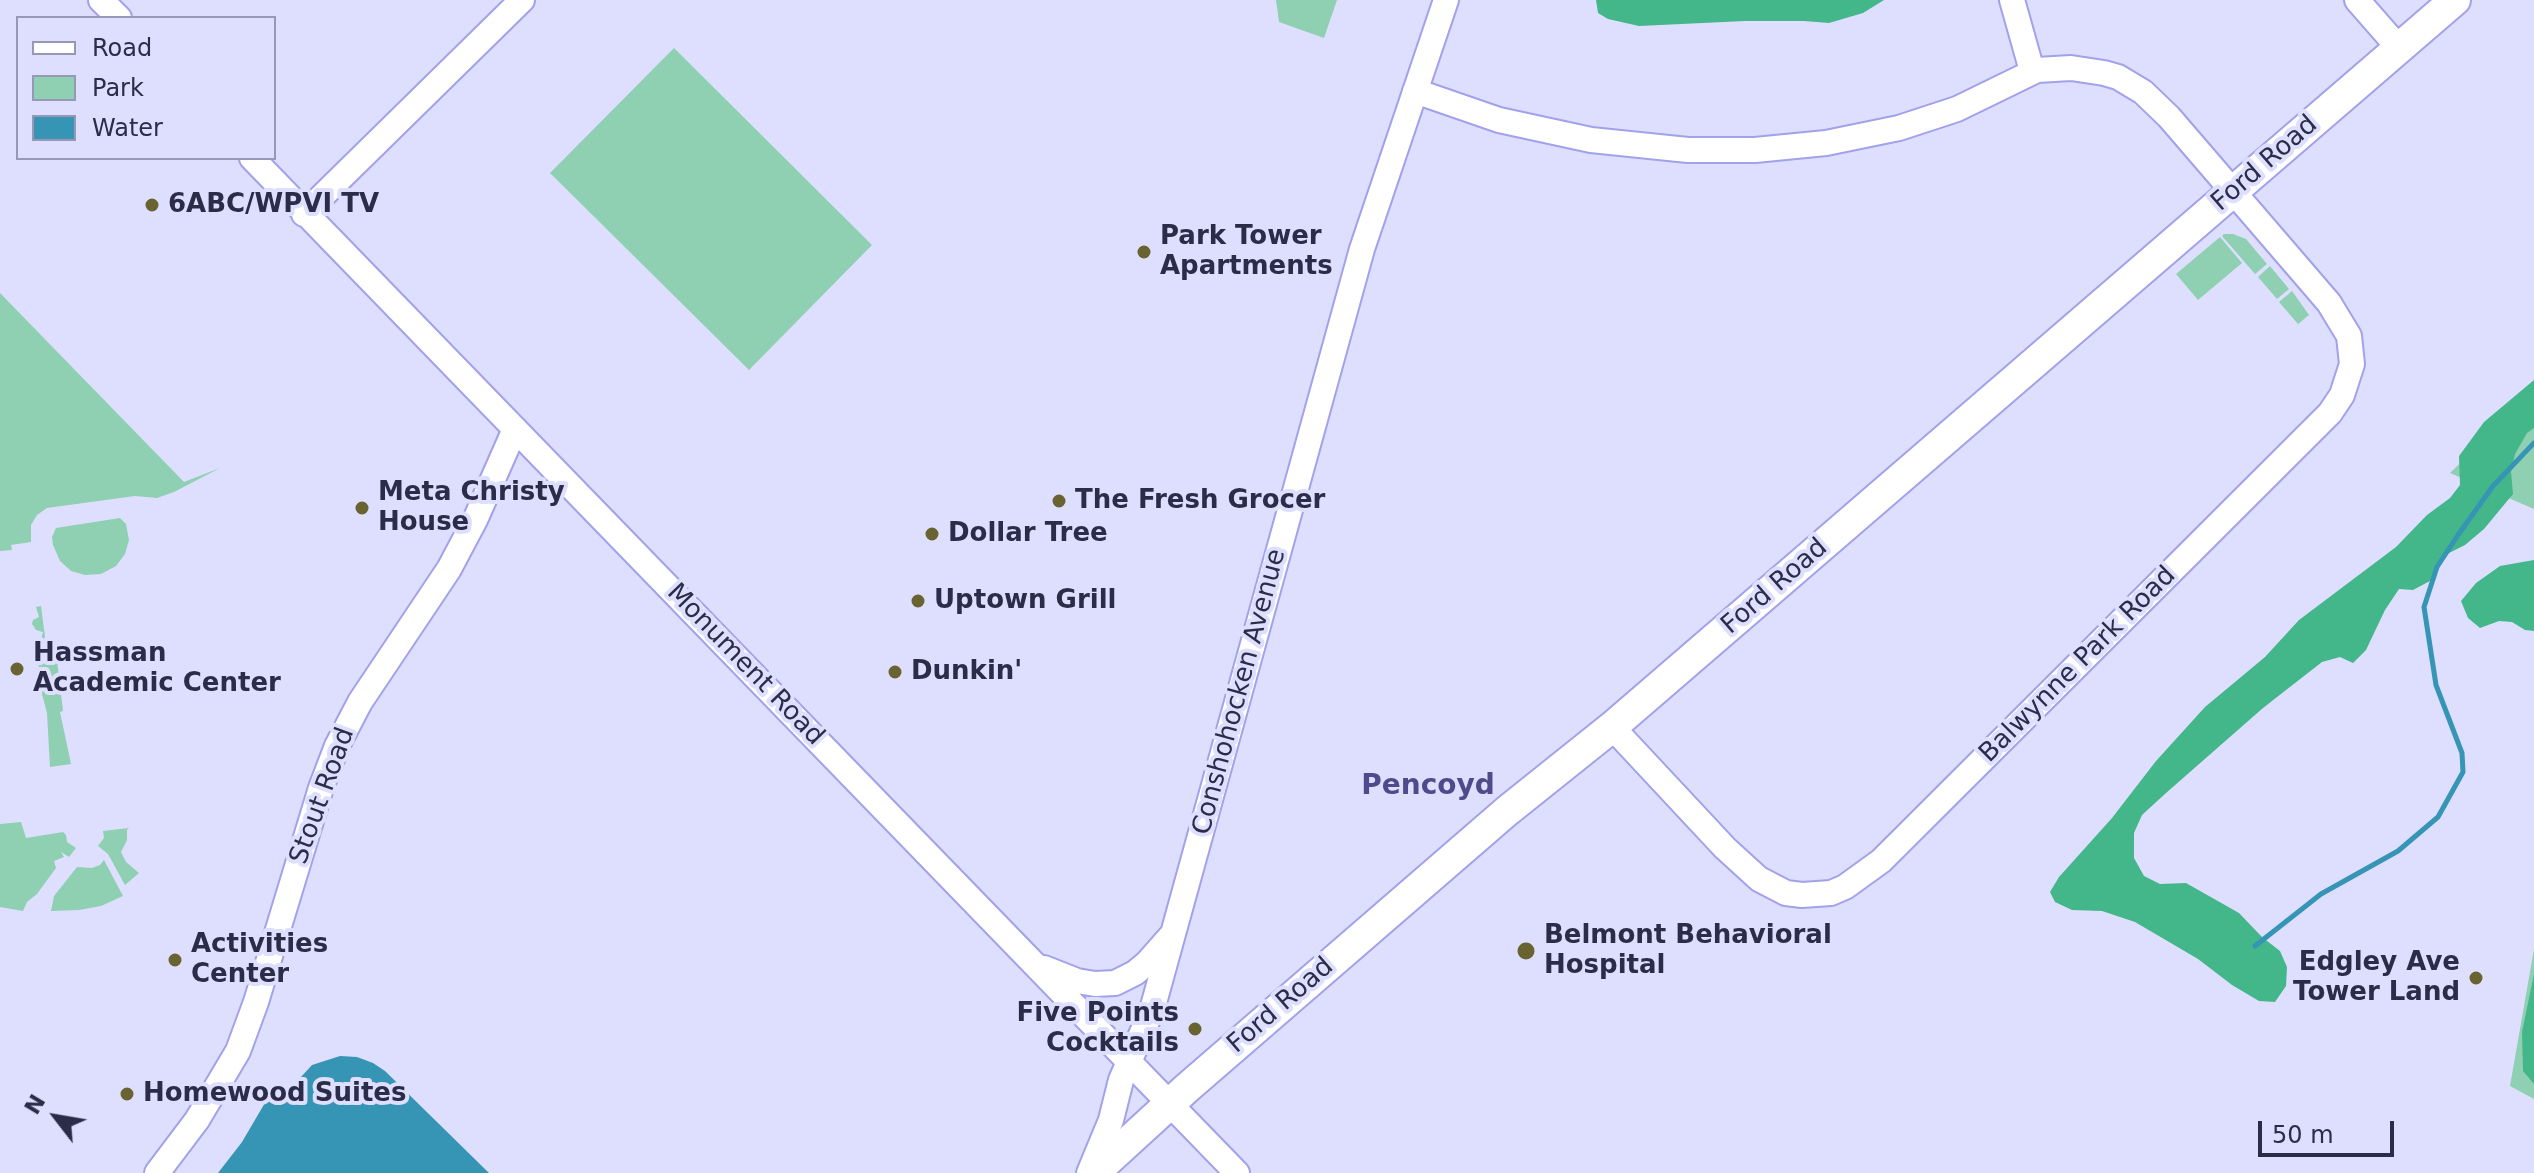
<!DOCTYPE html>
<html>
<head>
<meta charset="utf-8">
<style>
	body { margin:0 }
	#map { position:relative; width:2534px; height:1173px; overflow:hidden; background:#dedfff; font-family:"DejaVu Sans",sans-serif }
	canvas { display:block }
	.legend { position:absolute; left:16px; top:16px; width:260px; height:144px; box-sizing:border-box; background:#dedfff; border:2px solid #9797b6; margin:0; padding:10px 14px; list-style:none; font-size:24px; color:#2c2c49 }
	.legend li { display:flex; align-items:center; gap:16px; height:40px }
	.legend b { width:40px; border:2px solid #9797b6 }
	.north { position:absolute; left:16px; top:1077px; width:80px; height:80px; -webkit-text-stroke:6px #dedfff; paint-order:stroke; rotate:301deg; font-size:22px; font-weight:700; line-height:32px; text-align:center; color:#2c2c49 }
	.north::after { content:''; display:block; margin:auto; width:28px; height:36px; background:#2c2c49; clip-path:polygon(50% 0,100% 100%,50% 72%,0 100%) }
	.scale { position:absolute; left:2258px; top:1121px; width:136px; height:36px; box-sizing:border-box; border:4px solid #2c2c49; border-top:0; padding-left:10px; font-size:24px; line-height:28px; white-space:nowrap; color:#2c2c49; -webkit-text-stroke:6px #dedfff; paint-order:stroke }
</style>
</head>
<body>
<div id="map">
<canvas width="2534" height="1173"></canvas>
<ul class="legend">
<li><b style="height:10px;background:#fff"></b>Road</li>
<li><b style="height:22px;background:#8ed0b1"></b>Park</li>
<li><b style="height:22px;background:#3695b4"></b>Water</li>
</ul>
<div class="north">N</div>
<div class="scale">50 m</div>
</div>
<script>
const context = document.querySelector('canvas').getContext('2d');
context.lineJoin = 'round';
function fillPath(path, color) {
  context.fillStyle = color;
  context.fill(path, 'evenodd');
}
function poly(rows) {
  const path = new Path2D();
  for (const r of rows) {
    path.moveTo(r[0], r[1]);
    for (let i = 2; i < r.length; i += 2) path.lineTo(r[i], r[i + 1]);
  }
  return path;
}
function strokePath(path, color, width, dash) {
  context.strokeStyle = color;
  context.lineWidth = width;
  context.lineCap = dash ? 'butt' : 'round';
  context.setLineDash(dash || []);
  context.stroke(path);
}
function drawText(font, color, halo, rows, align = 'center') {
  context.font = font + ' "DejaVu Sans",sans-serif';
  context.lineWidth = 8;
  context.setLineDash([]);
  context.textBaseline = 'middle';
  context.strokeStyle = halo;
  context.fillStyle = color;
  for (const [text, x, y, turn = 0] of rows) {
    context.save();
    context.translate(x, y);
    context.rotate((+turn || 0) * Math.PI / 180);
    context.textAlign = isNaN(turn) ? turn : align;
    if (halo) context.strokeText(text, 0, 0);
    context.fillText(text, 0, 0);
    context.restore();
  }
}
const green = poly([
	[1276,0,1337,0,1324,38,1279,22],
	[674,48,872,245,749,370,550,173],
	[2224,234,2233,234,2246,239,2267,264,2255,274,2222,236],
	[2220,237,2242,263,2198,300,2176,274],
	[2270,266,2289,289,2277,299,2258,277],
	[2292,291,2309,315,2298,324,2279,302],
	[0,293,184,482,220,468,174,492,157,498,135,496,47,508,37,515,31,525,31,542,11,545,12,550,0,551],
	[2534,391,2534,509,2450,473],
	[120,518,126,524,129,540,125,554,116,566,101,574,85,575,71,571,60,561,53,545,52,537,56,528],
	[41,606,48,660,57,660,63,711,60,712,71,764,50,767,47,713,42,694,38,659,45,652,36,646,35,642,41,639,43,632,36,630,32,624,33,620,39,617,36,607],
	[21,822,26,838,63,832,66,835,67,842,76,848,69,857,61,852,64,857,54,861,56,868,37,894,27,902,23,911,0,907,0,824],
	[129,828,127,830,127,840,121,852,126,862,139,873,125,885,108,854,98,846,104,838,103,831],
	[104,860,123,896,101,906,79,910,51,911,54,896,77,867,92,868,100,865],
	[2534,949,2534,1099,2510,1086]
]);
const forest = poly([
	[1596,0,1884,0,1863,13,1829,23,1804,21,1745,21,1639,26,1608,19,1598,13],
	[2534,380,2534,428,2527,433,2515,454,2511,472,2513,494,2484,529,2465,545,2441,557,2430,581,2413,590,2399,589,2385,610,2366,650,2353,663,2340,657,2322,662,2263,708,2166,793,2142,815,2134,833,2134,858,2144,876,2160,884,2186,883,2239,913,2262,937,2280,951,2287,967,2286,986,2275,1002,2259,1001,2232,985,2198,959,2135,922,2102,911,2072,910,2055,902,2050,892,2059,877,2112,818,2156,761,2205,707,2265,657,2299,620,2396,547,2427,515,2450,498,2460,485,2459,456,2484,422],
	[2534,560,2534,631,2525,630,2512,622,2499,621,2480,628,2468,618,2461,601,2476,583,2500,566],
	[2534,974,2534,1084,2523,1071,2522,1032]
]);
const water = poly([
	[340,1056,357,1057,373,1063,385,1071,489,1173,218,1173,242,1142,276,1084,289,1090,312,1065]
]);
const stream = poly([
	[2255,946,2321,894,2398,851,2438,817,2463,772,2462,753,2436,685,2424,607,2437,567,2458,535,2493,486,2534,443]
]);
const minor = poly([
	[101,0,119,18],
	[2012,0,2032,71],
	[2357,0,2399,48],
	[1415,91,1499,120,1591,140,1688,150,1755,150,1826,143,1899,128,1957,109,2037,70,2071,68,2104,73,2118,77,2143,92,2169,117,2329,303,2349,336,2352,364,2342,395,2330,413,1881,861,1845,887,1831,893,1802,895,1786,893,1759,879,1725,848,1612,727],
	[252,158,1237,1173],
	[304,214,522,0],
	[1044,968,1077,981,1095,984,1115,983,1135,973,1147,963,1170,937],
	[157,1173,197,1120,238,1051,256,1002,321,788,337,746,360,702,449,569,475,520,515,429],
	[1089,1173,1111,1120,1121,1080,1152,1010,1362,249,1446,0]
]);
const major = poly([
	[1094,1173,1187,1088,1507,811,1612,727,2455,0]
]);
const markers = [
	[152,205,8,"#686330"],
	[1144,252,8,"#686330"],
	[1059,501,8,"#686330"],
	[362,508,8,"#686330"],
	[932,534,8,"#686330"],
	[918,601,8,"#686330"],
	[17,669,8,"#686330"],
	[895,672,8,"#686330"],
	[1526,951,10,"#686330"],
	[175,960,8,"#686330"],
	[2476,978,8,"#686330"],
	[1195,1029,8,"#686330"],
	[127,1094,8,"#686330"]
];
const streetNames = [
	["Ford Road",2265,164,-41],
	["Ford Road",1775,587,-41],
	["Monument Road",745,665,46],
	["Balwynne Park Road",2078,665,-45],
	["Conshohocken Avenue",1240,692,-75],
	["Stout Road",323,796,-70],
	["Ford Road",1281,1006,-41]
];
const poiNames = [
	["6ABC/WPVI TV",168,205],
	["Park Tower",1160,237],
	["Apartments",1160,267],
	["Meta Christy",378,493],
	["House",378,523],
	["The Fresh Grocer",1075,501],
	["Dollar Tree",948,534],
	["Uptown Grill",934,601],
	["Hassman",33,654],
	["Academic Center",33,684],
	["Dunkin'",911,672],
	["Belmont Behavioral",1544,936],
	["Hospital",1544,966],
	["Activities",191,945],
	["Center",191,975],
	["Edgley Ave",2460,963,"right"],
	["Tower Land",2460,993,"right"],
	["Five Points",1179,1014,"right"],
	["Cocktails",1179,1044,"right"],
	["Homewood Suites",143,1094]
];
const neighbourhoodNames = [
	["Pencoyd",1428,787]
];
fillPath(green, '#8ed0b1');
fillPath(forest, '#43b68a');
fillPath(water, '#3695b4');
strokePath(stream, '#3695b4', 5);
strokePath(minor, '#a2a1eb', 28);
strokePath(major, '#a2a1eb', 34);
strokePath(minor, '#fff', 24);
strokePath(major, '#fff', 30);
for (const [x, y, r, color] of markers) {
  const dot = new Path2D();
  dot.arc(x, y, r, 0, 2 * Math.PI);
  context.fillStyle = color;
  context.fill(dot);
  strokePath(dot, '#dedfff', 3);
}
drawText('26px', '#2c2c49', '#dedfff', streetNames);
drawText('bold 26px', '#2c2c49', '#dedfff', poiNames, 'left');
drawText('bold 28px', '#4e4a8c', '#dedfff', neighbourhoodNames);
</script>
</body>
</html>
